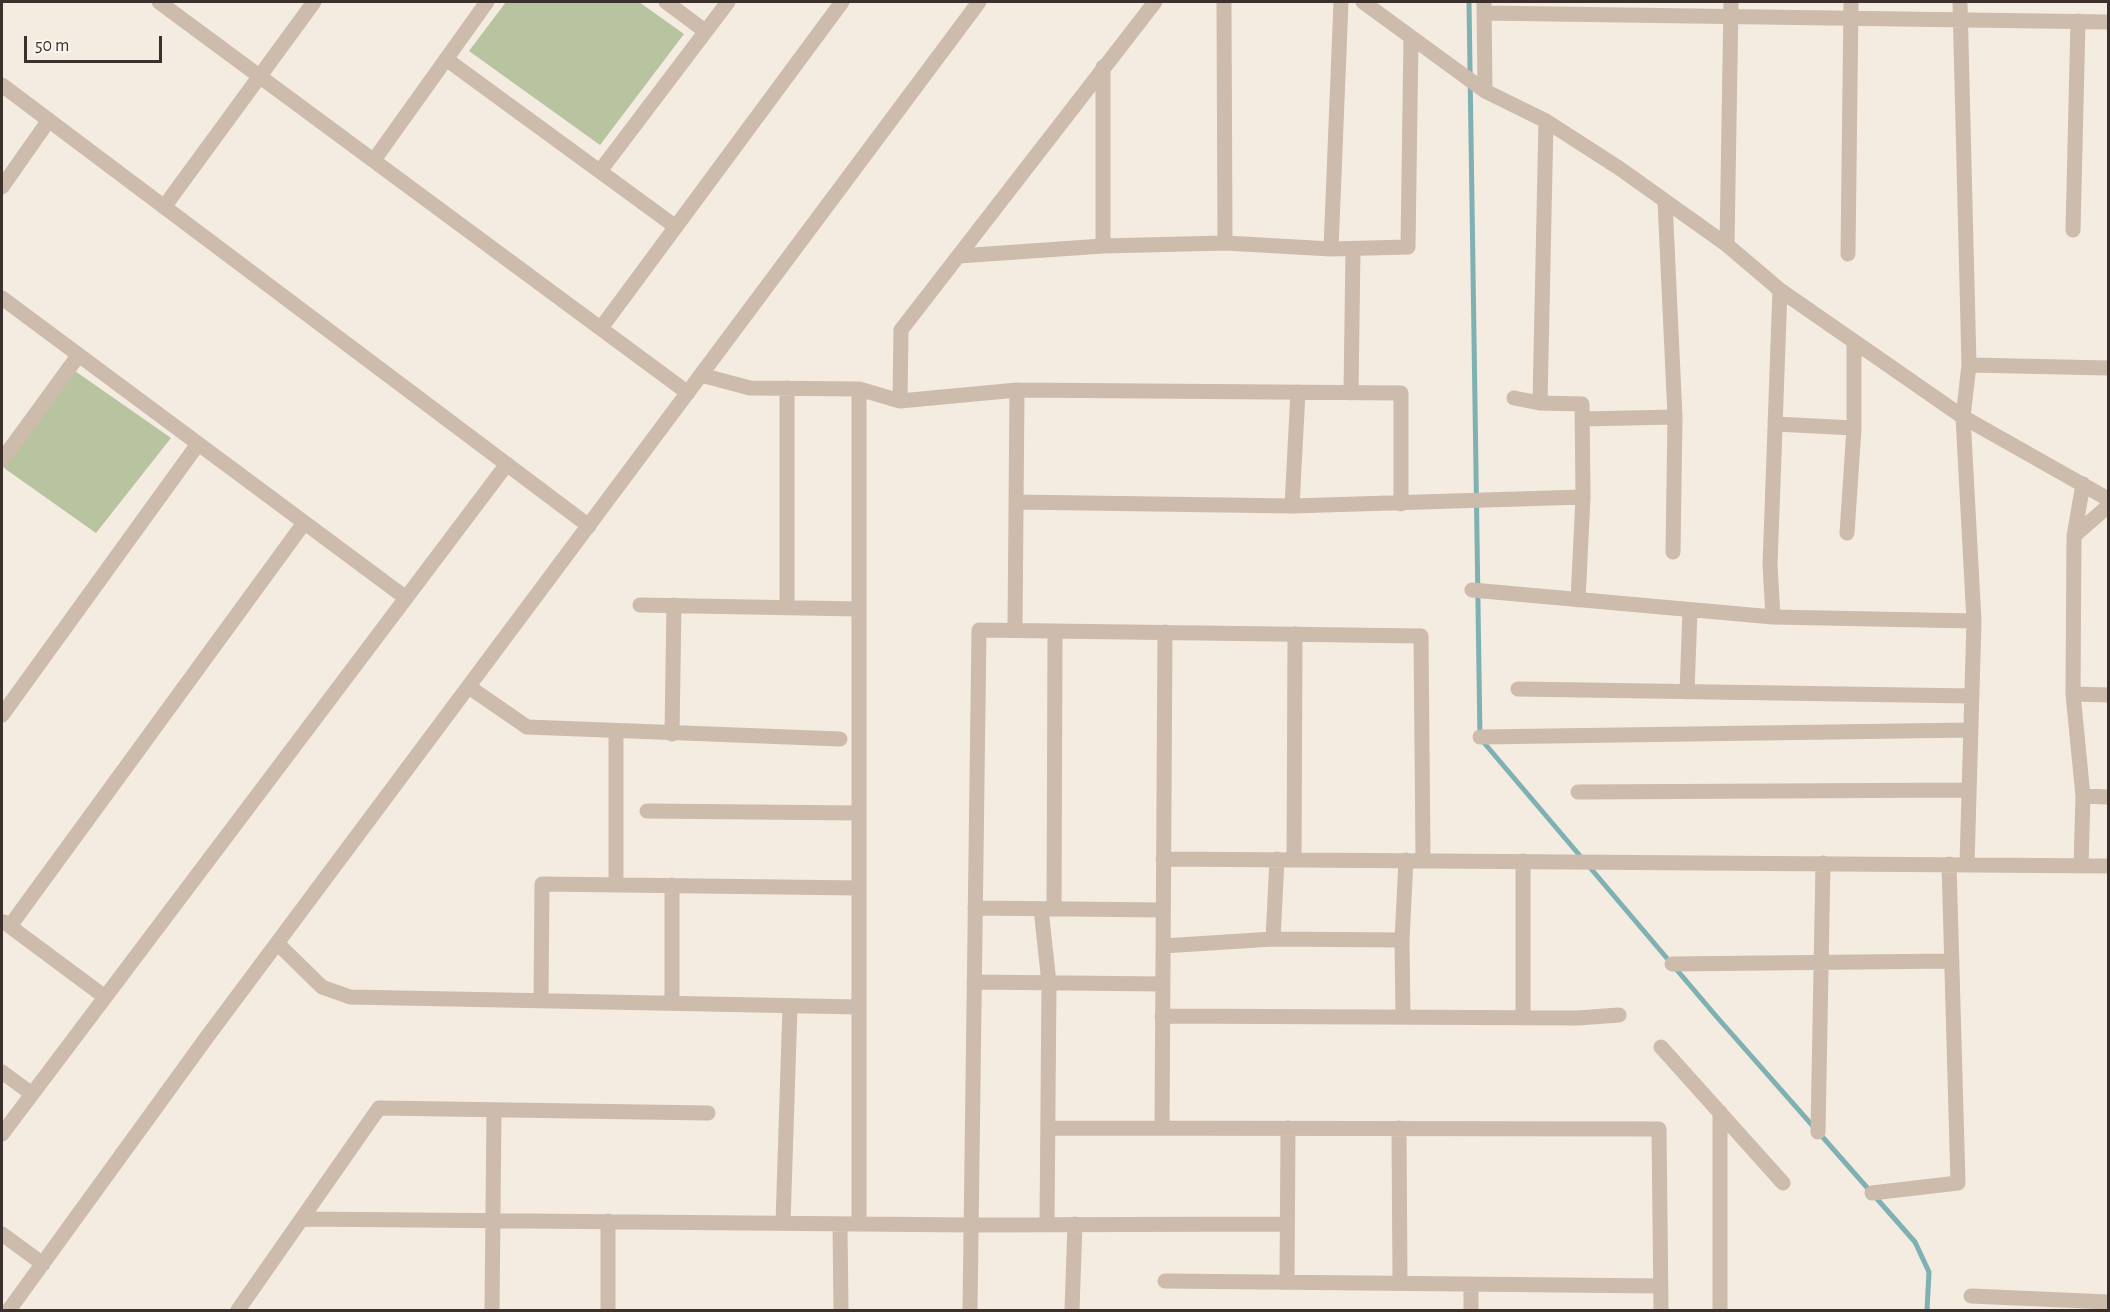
<!DOCTYPE html>
<html>
<head>
<meta charset="utf-8">
<style>
	body { margin:0 }
	#map { position:relative; width:2110px; height:1312px; overflow:hidden; background:#f4ebe1; font-family:"Alegreya Sans",sans-serif }
	canvas { display:block }
	.frame { position:absolute; inset:0; border:3px solid #3b302b; pointer-events:none }
	.scale { position:absolute; left:24px; top:36px; width:138px; height:27px; box-sizing:border-box; border:3px solid #3b302b; border-top:0; padding-left:8px; font-size:18px; line-height:21px; white-space:nowrap; color:#3b302b; -webkit-text-stroke:4px #fbf5ee; paint-order:stroke }
</style>
</head>
<body>
<div id="map">
<canvas width="2110" height="1312"></canvas>
<div class="frame"></div>
<div class="scale">50 m</div>
</div>
<script>
const context = document.querySelector('canvas').getContext('2d');
context.lineJoin = 'round';
function fillPath(path, color) {
  context.fillStyle = color;
  context.fill(path, 'evenodd');
}
function poly(rows) {
  const path = new Path2D();
  for (const r of rows) {
    path.moveTo(r[0], r[1]);
    for (let i = 2; i < r.length; i += 2) path.lineTo(r[i], r[i + 1]);
  }
  return path;
}
function strokePath(path, color, width, dash) {
  context.strokeStyle = color;
  context.lineWidth = width;
  context.lineCap = dash ? 'butt' : 'round';
  context.setLineDash(dash || []);
  context.stroke(path);
}
const green = poly([
	[506,2,639,2,684,34,600,145,469,51],
	[75,371,171,438,96,533,4,468]
]);
const stream = poly([
	[1469,2,1480,738,1716,1016,1915,1242,1929,1272,1927,1310]
]);
const minor = poly([
	[159,2,688,393],
	[666,2,705,31],
	[1224,2,1225,243],
	[1363,2,1485,91,1546,121,1619,168,1727,245,1780,290,1963,417,2108,499],
	[1484,2,1485,91],
	[1960,2,1969,365,1963,417,1974,621,1967,864],
	[1484,13,2108,22],
	[446,59,676,227],
	[2,85,589,526],
	[374,160,487,2],
	[600,171,728,2],
	[2,187,49,120],
	[1665,201,1675,417,1673,552],
	[164,207,314,2],
	[2073,230,2078,21],
	[1727,245,1731,2],
	[1103,246,1103,67],
	[1331,249,1341,2],
	[1848,254,1851,2],
	[959,256,1103,246,1225,243,1331,249,1408,247,1411,37],
	[2,298,406,598],
	[601,328,842,2],
	[1854,341,1854,428],
	[1969,365,2108,368],
	[701,375,750,388,859,389,900,401,1017,390,1401,393,1401,504],
	[787,388,787,608],
	[859,389,859,1224],
	[1351,393,1353,249],
	[1514,398,1540,403,1582,404,1583,497,1578,600],
	[900,401,901,330,1155,2],
	[1540,403,1546,121],
	[1582,419,1675,417],
	[1775,424,1854,428,1847,533],
	[2,460,78,356],
	[1016,502,1292,506,1298,392],
	[1292,506,1583,497],
	[2074,536,2083,484],
	[1472,590,1773,617,1974,621],
	[640,605,859,609],
	[1773,617,1770,565,1780,290],
	[1015,630,1017,390],
	[469,687,527,727,840,739],
	[1518,689,1972,696],
	[1687,692,1690,610],
	[2073,694,2108,695],
	[2,715,198,444],
	[672,734,674,605],
	[1480,737,1971,730],
	[1578,792,1969,790],
	[2083,796,2108,797],
	[647,811,859,813],
	[1163,859,2108,866],
	[1294,859,1295,634],
	[1523,861,1523,1018],
	[2081,866,2083,796,2073,694,2074,536,2108,506],
	[616,885,616,731],
	[975,908,1163,910],
	[1041,909,1049,983,1047,1225],
	[1054,909,1055,631],
	[4,922,105,997],
	[10,926,304,523],
	[1273,939,1277,859],
	[277,943,322,987,350,997,859,1007],
	[1163,946,1273,939,1402,940],
	[1672,964,1952,961],
	[974,982,1163,984],
	[541,1000,542,884,859,888],
	[672,1003,672,885],
	[1162,1016,1578,1018,1619,1015],
	[1403,1017,1402,940,1406,860],
	[1661,1047,1783,1183],
	[2,1072,32,1094],
	[1720,1112,1720,1310],
	[1048,1128,1659,1129,1661,1310],
	[1162,1128,1165,632],
	[1399,1128,1400,1283],
	[1818,1132,1823,863],
	[2,1134,507,464],
	[1872,1193,1958,1183,1949,864],
	[303,1219,971,1225,1287,1224],
	[783,1223,790,1006],
	[840,1224,841,1310],
	[2,1234,43,1264],
	[1165,1281,1660,1286],
	[1287,1282,1288,1128],
	[1471,1284,1471,1310],
	[1971,1296,2108,1302],
	[9,1310,207,1037,979,2],
	[238,1310,379,1108,708,1113],
	[492,1310,494,1110],
	[608,1310,608,1221],
	[970,1310,979,630,1421,636,1423,860],
	[1072,1310,1075,1224]
]);
fillPath(green, '#b8c4a0');
strokePath(stream, '#7fb0b2', 5);
strokePath(minor, '#cdbbac', 15);
</script>
</body>
</html>
